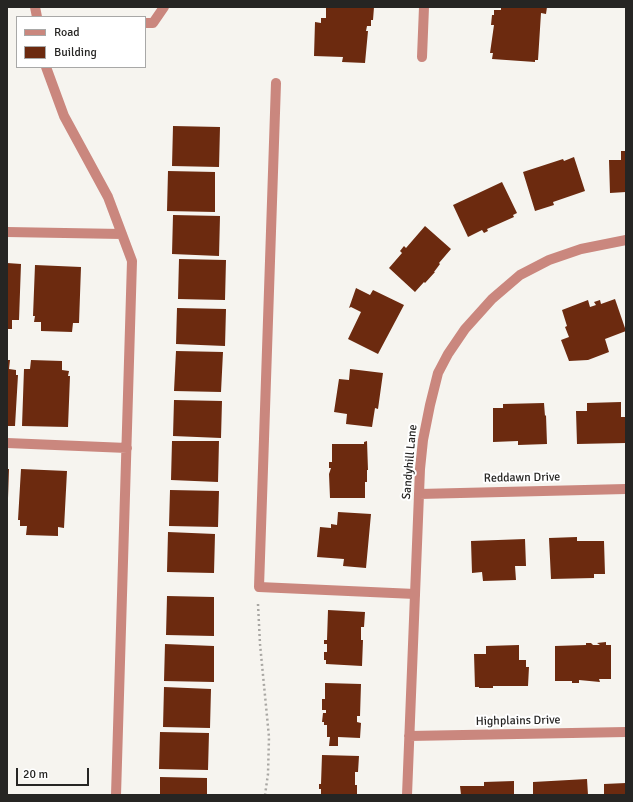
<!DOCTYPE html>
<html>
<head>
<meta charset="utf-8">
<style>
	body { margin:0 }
	#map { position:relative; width:633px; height:802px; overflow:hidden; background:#f6f4ef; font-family:Signika,sans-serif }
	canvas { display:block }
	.frame { position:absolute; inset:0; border:8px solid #262523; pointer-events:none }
	.legend { position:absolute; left:16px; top:16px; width:130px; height:52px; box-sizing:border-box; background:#fff; border:1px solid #a8a8a7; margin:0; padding:5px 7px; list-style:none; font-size:12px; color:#262523 }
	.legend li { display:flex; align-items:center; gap:8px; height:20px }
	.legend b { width:20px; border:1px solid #a8a8a7 }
	.scale { position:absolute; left:16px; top:768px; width:73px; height:18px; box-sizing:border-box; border:2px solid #262523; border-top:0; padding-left:5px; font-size:12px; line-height:14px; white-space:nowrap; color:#262523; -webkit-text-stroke:3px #fff; paint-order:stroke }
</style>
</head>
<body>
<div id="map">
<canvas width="633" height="802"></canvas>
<div class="frame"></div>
<ul class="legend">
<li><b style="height:5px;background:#ca877e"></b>Road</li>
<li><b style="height:11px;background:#6c2a0f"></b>Building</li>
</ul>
<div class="scale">20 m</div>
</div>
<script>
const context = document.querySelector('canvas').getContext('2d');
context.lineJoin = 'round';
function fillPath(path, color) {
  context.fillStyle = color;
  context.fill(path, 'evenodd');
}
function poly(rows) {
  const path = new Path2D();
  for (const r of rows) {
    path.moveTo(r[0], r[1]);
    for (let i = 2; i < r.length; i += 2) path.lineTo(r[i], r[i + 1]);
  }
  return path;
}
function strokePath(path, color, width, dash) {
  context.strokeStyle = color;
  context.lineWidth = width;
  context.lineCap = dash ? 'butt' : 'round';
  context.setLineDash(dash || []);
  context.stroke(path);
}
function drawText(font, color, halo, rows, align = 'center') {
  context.font = font + ' Signika,sans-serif';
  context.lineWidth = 4;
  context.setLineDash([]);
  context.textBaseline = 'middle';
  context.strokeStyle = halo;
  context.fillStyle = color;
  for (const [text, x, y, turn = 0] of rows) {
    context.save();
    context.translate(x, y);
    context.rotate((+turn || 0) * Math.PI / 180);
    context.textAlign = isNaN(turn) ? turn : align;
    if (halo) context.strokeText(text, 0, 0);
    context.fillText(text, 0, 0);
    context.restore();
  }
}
const building = poly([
	[326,7,374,7,373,20,371,20,371,26,367,26,366,31,368,31,365,63,342,62,343,57,314,56,315,22,321,23,321,18,326,18],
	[501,7,547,7,546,14,541,13,538,60,535,60,535,62,492,59,493,53,490,53,494,25,491,25,492,15,494,15,494,10,501,10],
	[173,126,220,127,219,167,172,166],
	[621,151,626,151,626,192,610,193,609,160,621,160],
	[574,157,585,191,553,202,554,205,535,211,523,172,563,159,564,161],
	[168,171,215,172,215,212,167,211],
	[502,182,517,213,513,215,514,217,487,229,488,231,484,233,482,230,468,237,453,205],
	[173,215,220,216,219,256,172,254],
	[425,226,451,249,439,263,440,264,434,272,435,272,425,283,424,282,415,292,389,268,402,253,400,251,404,246,406,248],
	[179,259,226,260,225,300,178,299],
	[7,263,21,264,19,320,12,320,12,329,7,329],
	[35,265,81,267,79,323,73,323,72,332,41,331,41,322,34,322,35,316,33,316],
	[356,288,370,295,373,290,404,305,378,354,348,339,361,312,351,307,349,308],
	[615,299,626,331,605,339,609,352,588,360,569,361,561,340,569,337,565,327,567,326,562,310,588,300,590,307,596,305,594,302,600,300,601,304],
	[177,308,226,309,225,346,176,344],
	[176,351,223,352,221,392,174,391],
	[7,360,10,360,9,369,16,370,16,375,18,375,15,426,7,426],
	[31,360,62,361,62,370,69,371,68,376,70,376,68,427,22,426,24,369,30,369],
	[350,369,383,373,378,409,375,408,372,427,346,424,347,414,334,412,339,379,349,380],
	[174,400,222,401,221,438,173,436],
	[621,402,621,417,626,417,626,443,577,444,576,411,587,411,587,403],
	[544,403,545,416,546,415,547,444,518,445,518,441,493,442,493,408,503,408,503,404],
	[172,441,219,441,218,482,171,480],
	[367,441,368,470,367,470,367,482,365,482,365,498,330,498,329,474,331,468,329,468,329,462,332,462,332,444,364,444,364,442],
	[7,469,9,469,8,498,7,498],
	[21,469,67,471,64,528,58,527,58,536,26,535,27,526,20,526,20,520,18,520],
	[170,490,219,491,218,527,169,526],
	[338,512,371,514,366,568,343,566,344,559,317,557,320,527,331,528,331,524,337,525],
	[168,532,215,534,214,573,167,572],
	[577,537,577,541,604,541,605,574,594,574,594,578,551,579,549,538],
	[525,539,526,566,515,566,516,580,483,581,482,572,472,573,471,541],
	[167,596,214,597,214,636,166,635],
	[328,610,365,612,364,627,361,627,361,640,363,640,362,666,326,664,326,660,324,660,324,652,327,652,327,644,324,644,324,640,327,640],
	[606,642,606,645,611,645,611,679,599,679,600,682,579,680,579,683,572,683,572,681,555,681,555,646,586,645,586,643,591,643,593,645,600,645,597,643],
	[165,644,214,646,214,682,164,681],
	[519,645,519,660,526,660,526,667,529,667,528,686,493,686,493,688,479,688,479,687,475,687,474,654,486,654,486,646],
	[325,683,361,684,360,716,357,716,357,722,361,723,360,738,338,737,338,746,329,746,330,737,327,737,327,725,324,725,324,722,322,722,323,713,326,713,326,710,322,710,322,699,325,699],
	[164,687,211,689,210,728,163,727],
	[160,732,209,733,208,770,159,769],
	[322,755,359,756,358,772,355,772,355,785,357,785,357,795,321,795,321,789,319,789,319,784,321,784],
	[160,777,207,778,207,795,160,795],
	[587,779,588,795,533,795,533,782],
	[514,781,514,795,461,795,460,786,484,786,484,782],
	[626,783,626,795,604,795,604,784]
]);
const path = poly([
	[258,604,260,644,269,737,268,774,265,795]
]);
const service = poly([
	[35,7,37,17],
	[145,23,153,23,164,7],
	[422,57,424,7],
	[46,67,64,116,108,197,132,261,116,795],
	[276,83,259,587,415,594],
	[7,232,122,234],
	[7,443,127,448]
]);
const minor = poly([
	[419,494,626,489],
	[409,736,626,732],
	[407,795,420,469,423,440,430,405,438,373,448,354,465,329,492,299,520,275,549,260,581,249,626,240]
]);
const streetNames = [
	["Sandyhill Lane",410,462,-85],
	["Reddawn Drive",522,478,-1],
	["Highplains Drive",518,721,-1]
];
fillPath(building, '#6c2a0f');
strokePath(path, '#a9a7a3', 2.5, [2, 3]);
strokePath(service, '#ca877e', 10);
strokePath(minor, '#ca877e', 10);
drawText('12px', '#262523', '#fff', streetNames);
</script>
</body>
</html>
